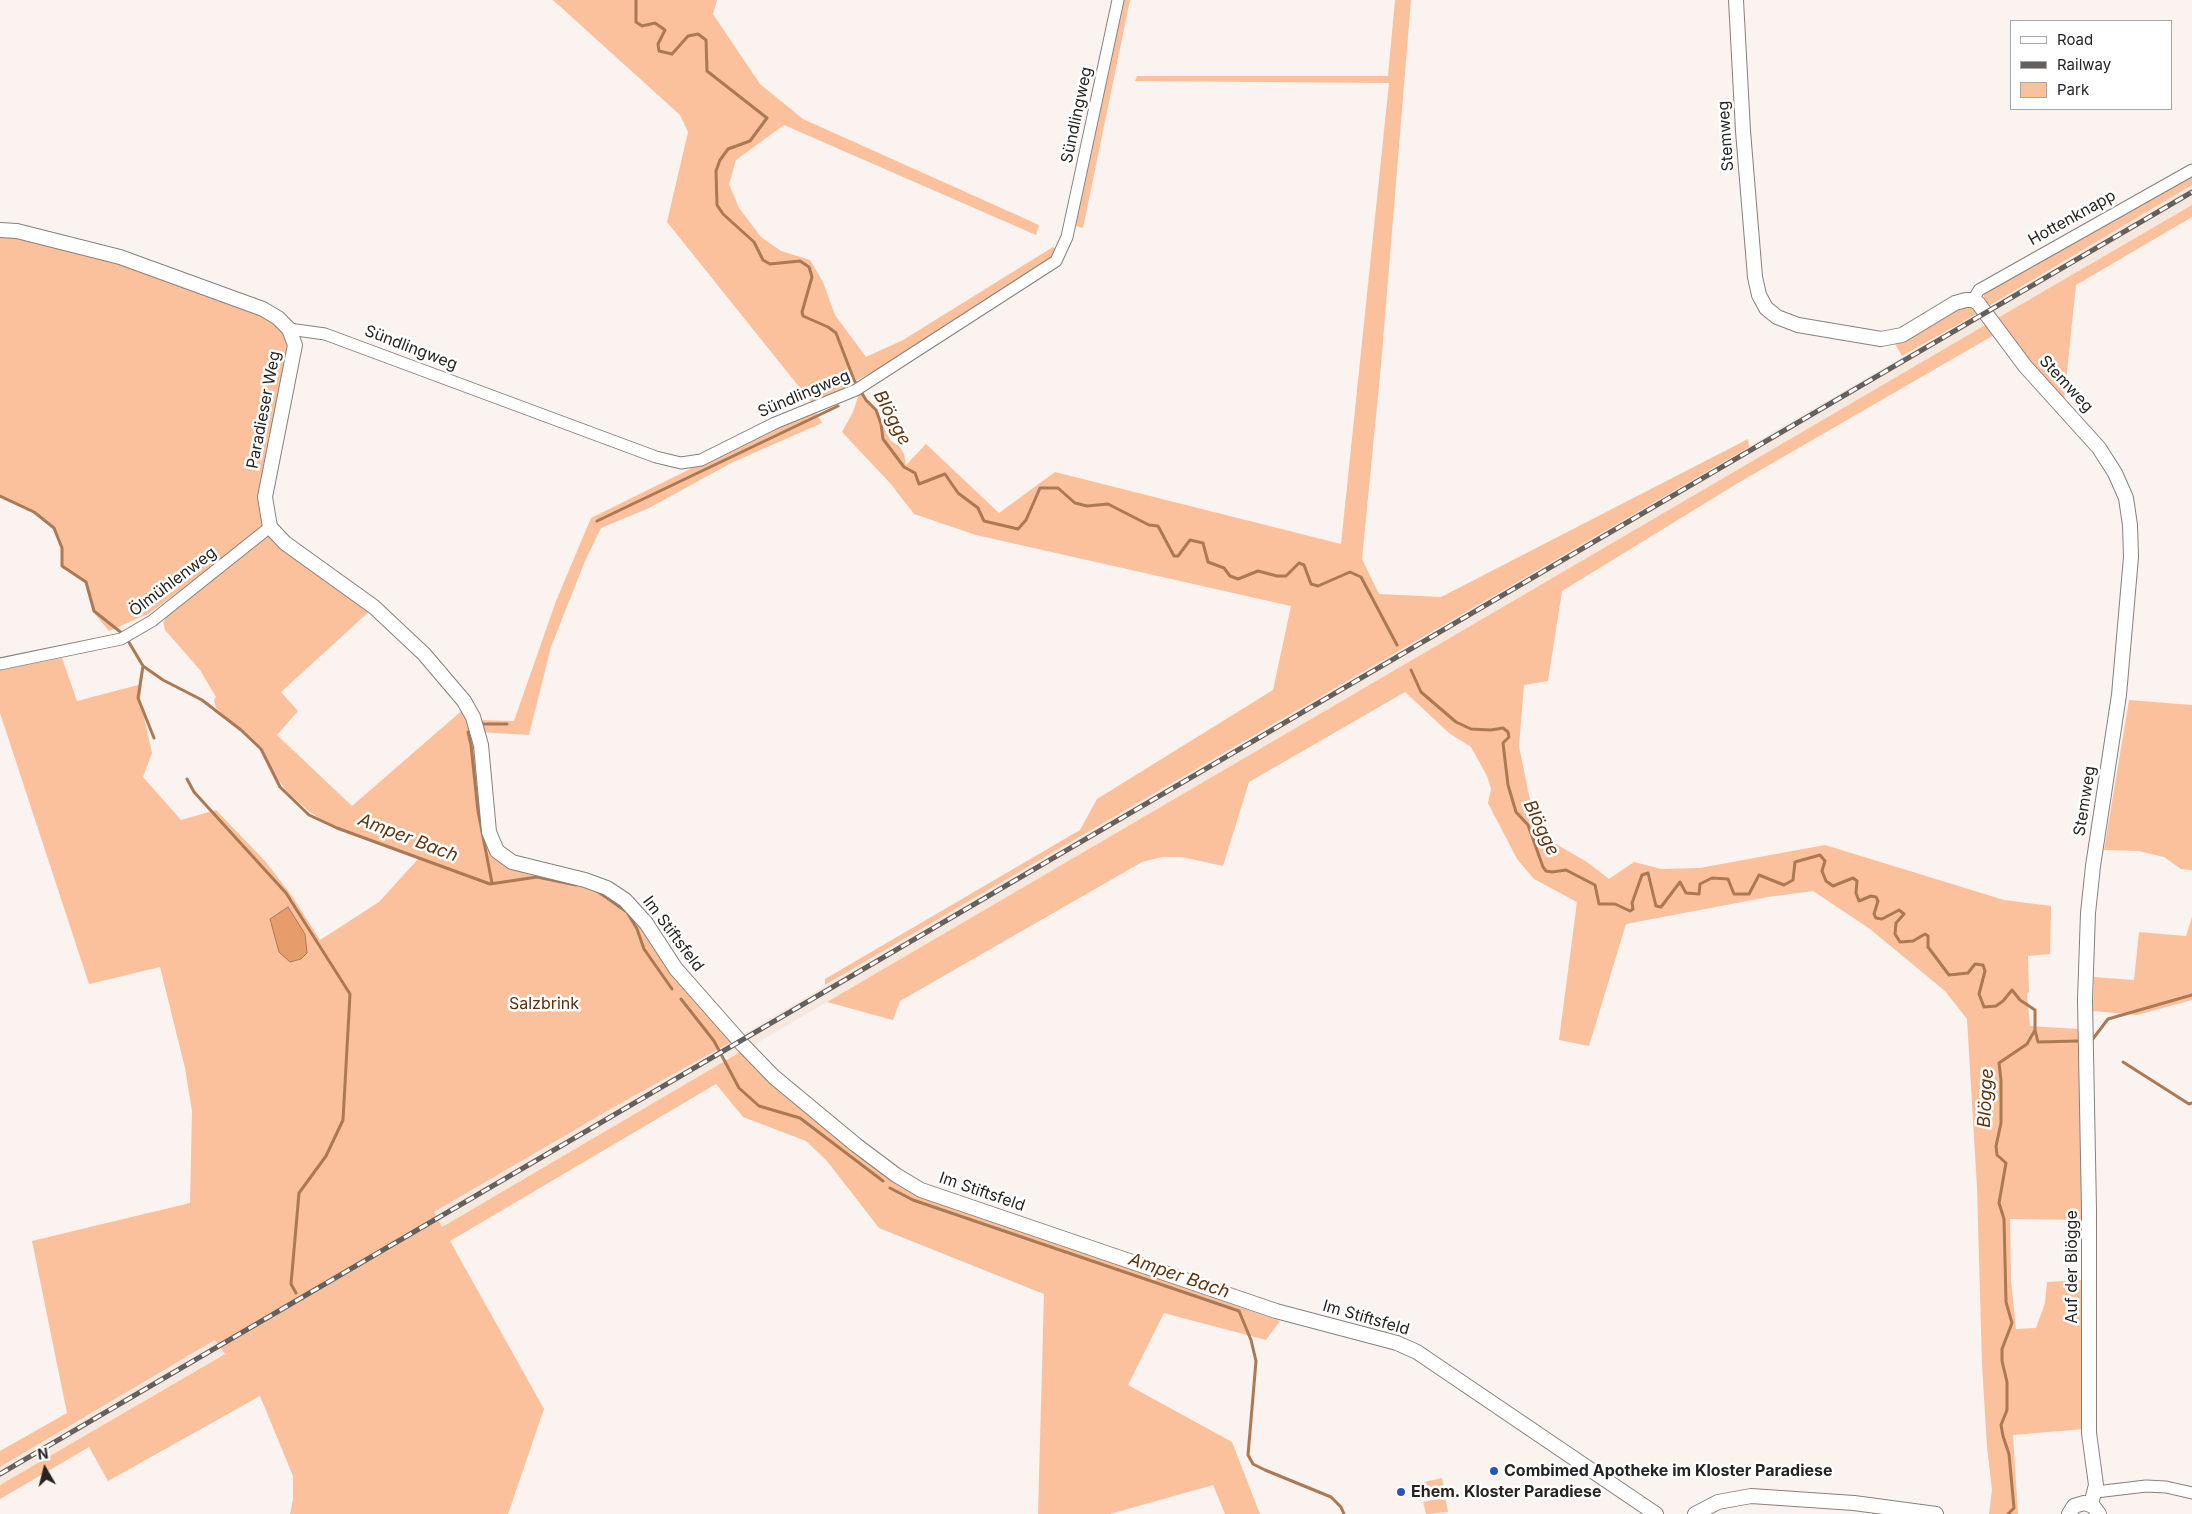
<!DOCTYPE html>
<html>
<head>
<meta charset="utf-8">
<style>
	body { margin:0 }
	#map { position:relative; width:2192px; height:1514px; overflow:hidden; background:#fbf3ef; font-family:Inter,sans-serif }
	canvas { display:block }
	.legend { position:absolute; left:2010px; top:20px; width:162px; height:90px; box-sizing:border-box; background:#fff; border:1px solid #a8a7a7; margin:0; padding:6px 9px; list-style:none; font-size:15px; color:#262422 }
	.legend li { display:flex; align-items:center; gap:10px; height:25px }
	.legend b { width:25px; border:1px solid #a8a7a7 }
	.north { position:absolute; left:20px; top:1444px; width:50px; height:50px; -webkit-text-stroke:4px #fff; paint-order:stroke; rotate:352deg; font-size:14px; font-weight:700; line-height:20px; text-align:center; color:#262422 }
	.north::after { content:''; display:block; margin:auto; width:18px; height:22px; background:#262422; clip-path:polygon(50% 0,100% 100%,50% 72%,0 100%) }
</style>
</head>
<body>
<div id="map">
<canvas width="2192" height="1514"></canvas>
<ul class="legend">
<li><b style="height:6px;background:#fff"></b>Road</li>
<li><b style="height:6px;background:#64605e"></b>Railway</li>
<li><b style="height:14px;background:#fbc19c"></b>Park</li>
</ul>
<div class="north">N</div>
</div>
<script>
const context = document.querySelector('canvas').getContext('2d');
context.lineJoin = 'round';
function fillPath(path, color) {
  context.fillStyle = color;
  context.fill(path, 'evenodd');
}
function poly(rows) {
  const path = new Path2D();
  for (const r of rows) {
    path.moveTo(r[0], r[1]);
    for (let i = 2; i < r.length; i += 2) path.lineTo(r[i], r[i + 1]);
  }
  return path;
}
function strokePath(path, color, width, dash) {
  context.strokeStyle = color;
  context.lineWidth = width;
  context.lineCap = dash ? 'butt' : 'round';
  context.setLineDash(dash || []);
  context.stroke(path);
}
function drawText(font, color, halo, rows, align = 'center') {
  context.font = font + ' Inter,sans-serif';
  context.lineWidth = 5;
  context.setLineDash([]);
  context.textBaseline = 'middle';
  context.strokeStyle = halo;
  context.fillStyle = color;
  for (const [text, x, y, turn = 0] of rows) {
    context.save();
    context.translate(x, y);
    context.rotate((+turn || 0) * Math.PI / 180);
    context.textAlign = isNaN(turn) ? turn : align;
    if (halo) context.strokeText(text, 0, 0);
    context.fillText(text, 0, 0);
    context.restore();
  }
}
const built = poly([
	[2192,185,2192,205,752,1046,728,1059,721,1047,1406,645,1980,312],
	[715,1051,722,1063,0,1485,0,1467,587,1122]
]);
const green = poly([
	[553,0,717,0,713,14,760,84,803,119,1039,225,1036,235,784,125,736,160,729,184,739,208,761,237,781,251,810,260,823,282,835,315,866,357,903,340,1053,247,1059,253,905,356,851,383,848,387,812,403,667,222,688,132,680,115],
	[1120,0,1130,0,1083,228,1072,225],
	[1395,0,1411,0,1381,365,1362,559,1379,594,1441,597,1748,439,1749,447,825,985,825,979,1080,830,1097,799,1273,690,1291,606,976,535,914,514,890,483,842,432,853,412,861,388,868,402,878,410,883,426,891,441,899,446,904,454,906,465,926,444,999,513,1055,472,1341,544,1389,83,1135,81,1137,76,1388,76],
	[2192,174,2192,185,1987,307,1983,301,1984,295,1988,289],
	[2192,205,2192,217,2076,285,2064,400,2026,361,1996,319],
	[0,233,119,259,248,305,287,332,292,346,267,527,148,614,109,631,94,613,86,583,62,567,61,548,54,528,34,513,0,496],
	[1969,305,1980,312,1902,356,1895,344,1944,313],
	[1987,324,1994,335,1738,483,1562,591,1548,681,1524,685,1519,746,1530,800,1554,843,1587,862,1609,879,1634,862,1661,869,1700,868,1825,845,2004,900,2051,906,2050,954,2028,956,2029,992,2027,994,2030,1026,2078,1029,2083,1072,2083,1220,2010,1219,2011,1280,2016,1329,2036,1328,2045,1303,2047,1282,2083,1280,2084,1429,2013,1435,2018,1514,1989,1514,1992,1490,1987,1447,1982,1364,1977,1188,1967,1019,1945,991,1870,929,1813,891,1768,897,1626,924,1589,1046,1559,1040,1577,902,1534,879,1517,859,1488,803,1491,789,1487,776,1471,747,1449,733,1405,692,1249,782,1223,866,1182,857,1162,857,1142,862,900,1001,893,1020,827,1002],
	[814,409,822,423,733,462,649,508,601,528,585,561,551,647,529,735,479,732,477,720,514,721,556,601,591,518,777,426],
	[269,530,373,608,281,692,298,711,277,735,352,806,466,707,479,746,496,853,609,889,733,1041,614,1107,434,1212,442,1227,742,1051,770,1080,808,1115,889,1178,1055,1243,1280,1321,1266,1340,1164,1313,1128,1385,1232,1442,1260,1514,1225,1514,1213,1485,1110,1514,1038,1514,1044,1294,879,1228,827,1161,806,1141,743,1117,716,1084,450,1241,544,1409,508,1514,290,1514,293,1499,293,1476,260,1396,108,1481,89,1447,0,1499,0,1485,225,1354,215,1340,0,1467,0,1451,67,1413,32,1241,190,1203,192,1111,185,1068,160,967,89,984,0,713,0,670,62,658,77,701,142,684,140,700,152,753,143,777,181,820,216,810,265,861,292,896,320,940,379,902,419,858,336,829,311,813,288,793,269,768,259,747,216,708,214,700,216,697,200,670,165,630,163,622,169,614],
	[2129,700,2192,705,2192,870,2181,869,2164,857,2139,851,2104,850],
	[2192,917,2192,1000,2137,1015,2093,1011,2094,977,2134,980,2139,932,2186,936],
	[1442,1478,1445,1493,1422,1497,1420,1483],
	[1445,1497,1448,1512,1426,1514,1423,1502]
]);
const water = poly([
	[288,907,305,934,307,953,301,959,290,962,279,952,270,919,288,907]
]);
const stream = poly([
	[636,0,636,22,642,26,655,23,665,30,658,44,659,51,672,54,688,36,698,34,706,40,707,71,767,118,750,141,728,149,720,160,716,171,717,205,723,214,754,242,763,260,770,264,800,261,809,267,812,277,802,312,803,316,828,327,836,333,854,380,866,400,876,410,881,424,883,439,904,467,915,473,919,484,945,474,958,493,978,508,984,521,1018,529,1026,520,1040,488,1058,488,1075,503,1087,506,1108,504,1149,525,1158,526,1174,556,1178,556,1190,540,1203,543,1208,562,1224,568,1230,576,1238,579,1258,571,1277,576,1286,576,1299,563,1304,565,1311,584,1318,586,1350,572,1361,577,1397,645],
	[0,496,34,512,54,528,62,548,62,566,86,582,94,611,123,634],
	[597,521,838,406],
	[127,639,143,666,138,698,154,738],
	[143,666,163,680,202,700,241,730,261,749,280,787,309,815,337,828,490,884,537,877,576,885],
	[1411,670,1421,692,1456,722,1471,729,1491,730,1503,728,1508,732,1509,737,1503,743,1508,785,1516,812,1528,825,1543,867,1546,871,1552,872,1566,870,1595,885,1599,904,1615,904,1630,911,1633,909,1632,903,1642,875,1648,873,1656,906,1661,907,1680,882,1686,893,1699,894,1700,884,1712,878,1728,879,1734,894,1749,894,1759,875,1784,885,1793,880,1795,862,1820,855,1825,861,1822,871,1826,881,1833,886,1853,878,1857,881,1856,893,1859,901,1871,896,1876,897,1878,901,1874,914,1876,918,1882,919,1899,910,1904,914,1896,923,1895,934,1900,942,1913,941,1925,934,1928,936,1928,947,1949,975,1968,973,1975,964,1983,965,1985,971,1979,994,1984,1007,1996,1006,2003,1001,2012,990,2020,1000,2035,1010,2035,1030,2027,1044,1999,1063,2001,1080,2001,1123,1996,1146,1997,1155,2006,1163,1999,1203,2004,1219,2006,1302,2012,1323,2002,1349,2002,1361,2007,1382,2007,1410,2001,1425,2003,1436,2009,1454,2014,1508,2008,1514],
	[482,724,507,724],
	[472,730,468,732,471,745,478,811,492,883],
	[187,779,194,792,286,893,350,994,343,1120,326,1156,299,1193,291,1284,296,1293],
	[597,891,627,912,637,929,644,949,672,989],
	[681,999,714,1041,739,1088,759,1106,800,1118,883,1181],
	[2035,1030,2038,1042,2078,1041],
	[2092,1040,2108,1019,2192,995],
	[2123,1062,2189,1104,2192,1103],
	[890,1188,913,1200,1239,1311,1251,1340,1256,1361,1248,1455,1253,1464,1265,1470,1331,1497,1341,1507,1344,1514]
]);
const minor = poly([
	[1973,300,1979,290,2192,170],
	[289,329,325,334,656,457,681,463,701,460,775,423,856,390,1056,261,1067,237,1118,0],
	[0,664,121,639,152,621,270,527],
	[2096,1492,2146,1486,2166,1487,2192,1493]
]);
const tertiary = poly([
	[1736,0,1743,131,1755,277,1759,295,1766,308,1777,317,1798,325,1881,339,1902,335,1955,303,1966,300,1973,300,1978,303,2025,366,2099,448,2115,473,2126,498,2130,525,2131,557,2119,695,2093,866,2088,913,2085,1000,2089,1210,2089,1433,2096,1485,2091,1504],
	[0,230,17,231,120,257,263,309,278,318,289,329,295,345,265,497,270,527,285,543,374,607,424,654,464,701,473,717,481,745,489,832,497,851,512,862,585,880,607,888,625,900,646,923,676,969,743,1045,774,1077,856,1145,896,1175,921,1190,1276,1311,1397,1343,1417,1352,1656,1514],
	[1695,1514,1718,1502,1751,1496,1854,1503,1936,1514],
	[2069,1514,2074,1506,2084,1503,2093,1506,2099,1514]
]);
const rail = poly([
	[0,1474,2192,192]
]);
const markers = [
	[1494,1471,5,"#2854c3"],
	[1401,1492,5,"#2854c3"]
];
const streetNames = [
	["Sündlingweg",1077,115,-78],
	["Stemweg",1726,136,-94],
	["Hottenknapp",2072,218,-29],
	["Sündlingweg",411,348,21],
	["Stemweg",2066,384,47],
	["Sündlingweg",804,394,-23],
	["Paradieser Weg",264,410,-79],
	["Ölmühlenweg",173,582,-37],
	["Stemweg",2085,801,-81],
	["Im Stiftsfeld",673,934,53],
	["Im Stiftsfeld",982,1192,19],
	["Auf der Blögge",2072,1267,-90],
	["Im Stiftsfeld",1366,1318,16]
];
const parkNames = [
	["Salzbrink",544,1004]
];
const poiNames = [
	["Combimed Apotheke im Kloster Paradiese",1504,1471],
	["Ehem. Kloster Paradiese",1411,1492]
];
const waterNames = [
	["Blögge",892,418,62],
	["Blögge",1541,828,64],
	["Amper Bach",408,838,21],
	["Blögge",1986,1098,-87],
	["Amper Bach",1179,1276,19]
];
fillPath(built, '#f7e8df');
fillPath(green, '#fbc19c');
fillPath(water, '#e69d6b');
strokePath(water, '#ac7955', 1);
strokePath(stream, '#ac7955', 3);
strokePath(minor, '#87807c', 13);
strokePath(tertiary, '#87807c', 16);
strokePath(minor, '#fff', 11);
strokePath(tertiary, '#fff', 14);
strokePath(rail, '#64605e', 5);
strokePath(rail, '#fff', 3, [9]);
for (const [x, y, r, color] of markers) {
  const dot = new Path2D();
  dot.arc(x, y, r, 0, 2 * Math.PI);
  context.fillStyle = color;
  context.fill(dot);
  strokePath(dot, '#fff', 2);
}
drawText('16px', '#262422', '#fff', streetNames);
drawText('16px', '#5d2e07', '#fff', parkNames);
drawText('bold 16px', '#262422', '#fff', poiNames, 'left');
drawText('italic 18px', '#63330e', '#fff', waterNames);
</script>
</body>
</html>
